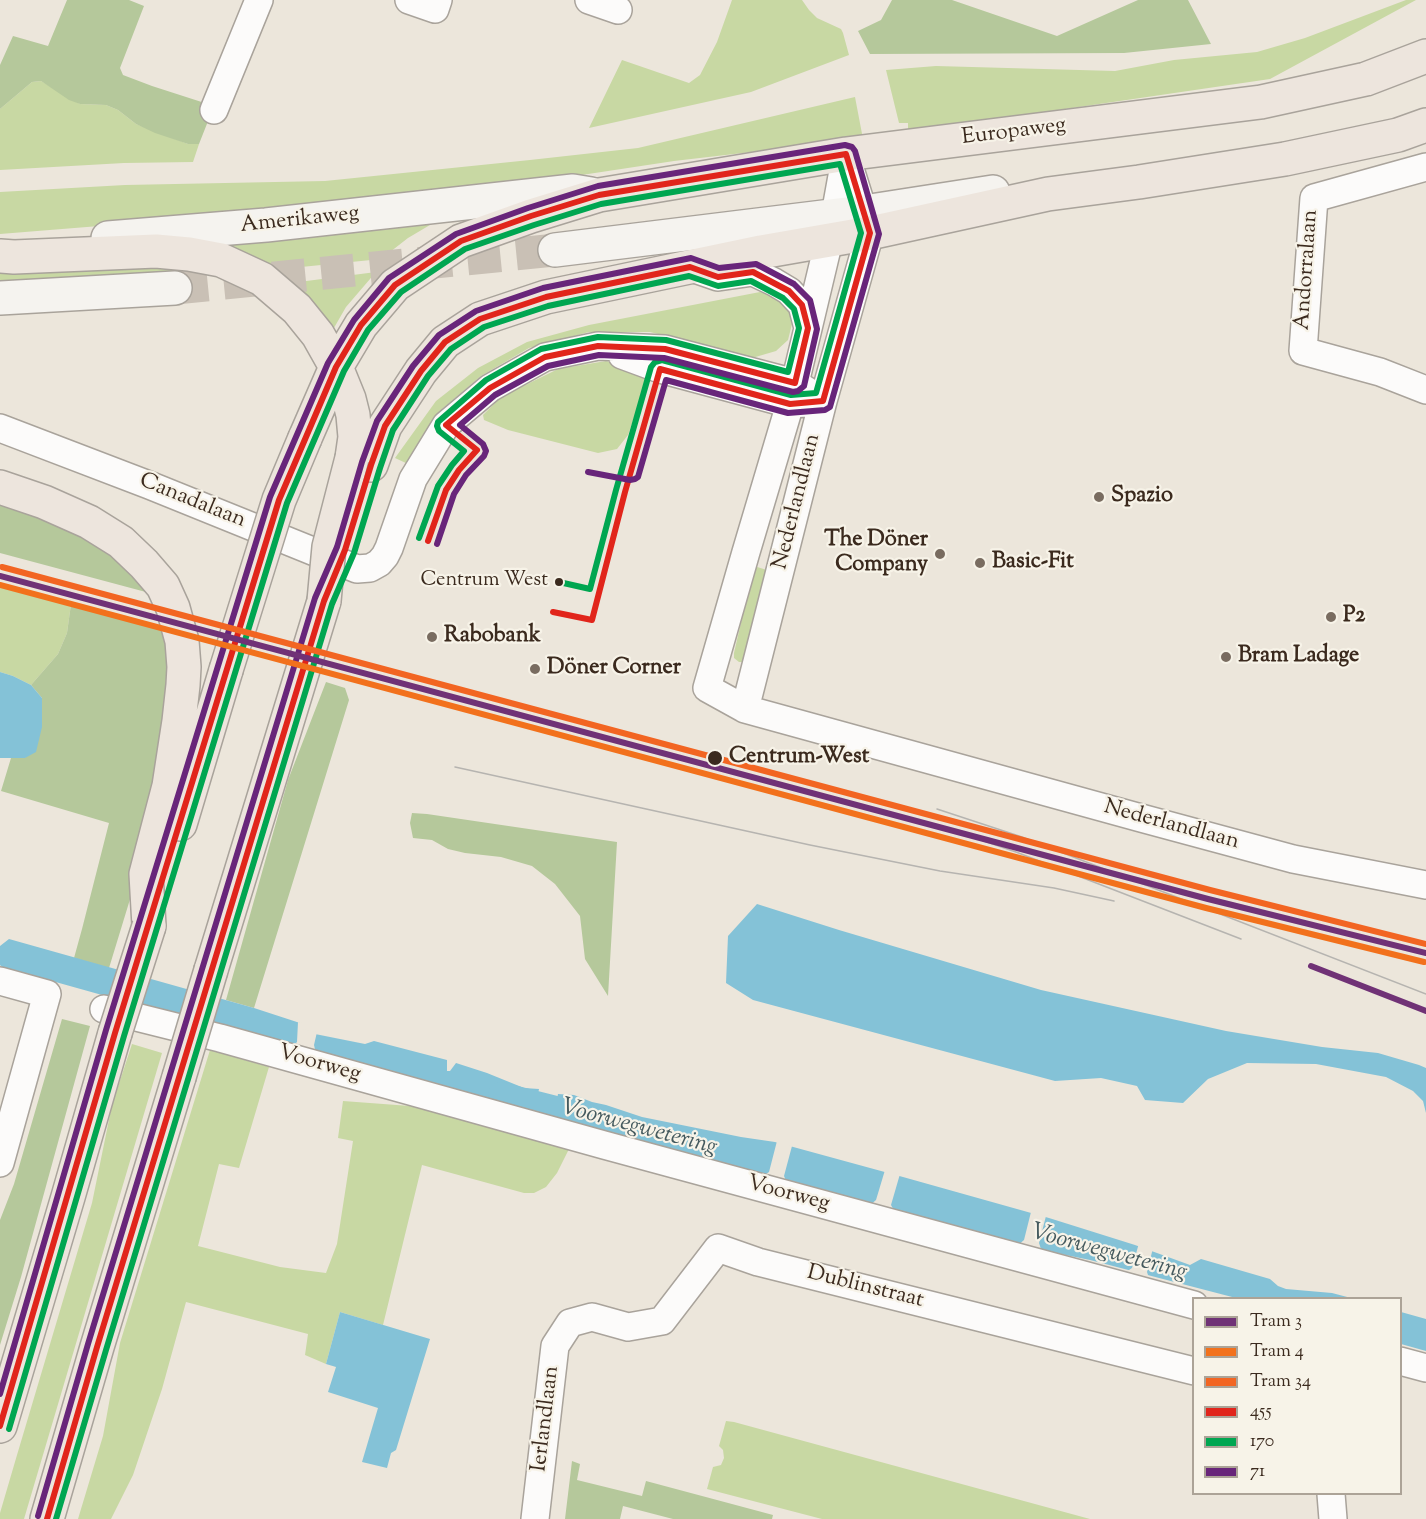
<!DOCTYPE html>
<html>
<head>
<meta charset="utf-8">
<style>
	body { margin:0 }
	#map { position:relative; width:1426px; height:1519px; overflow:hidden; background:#ece6db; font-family:"Sorts Mill Goudy",serif }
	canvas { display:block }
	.legend { position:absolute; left:1192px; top:1297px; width:210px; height:198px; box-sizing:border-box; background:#f7f3e8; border:2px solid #aca397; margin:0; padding:8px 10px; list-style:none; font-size:18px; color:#3b2a1e }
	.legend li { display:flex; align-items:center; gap:12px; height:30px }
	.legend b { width:30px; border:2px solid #aca397 }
</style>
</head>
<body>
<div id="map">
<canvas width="1426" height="1519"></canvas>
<ul class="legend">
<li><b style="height:8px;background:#703276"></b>Tram 3</li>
<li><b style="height:8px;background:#f2711c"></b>Tram 4</li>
<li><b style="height:8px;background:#f26522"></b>Tram 34</li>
<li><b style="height:8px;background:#e1251b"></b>455</li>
<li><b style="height:8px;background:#00a651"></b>170</li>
<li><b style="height:8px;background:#68257a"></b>71</li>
</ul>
</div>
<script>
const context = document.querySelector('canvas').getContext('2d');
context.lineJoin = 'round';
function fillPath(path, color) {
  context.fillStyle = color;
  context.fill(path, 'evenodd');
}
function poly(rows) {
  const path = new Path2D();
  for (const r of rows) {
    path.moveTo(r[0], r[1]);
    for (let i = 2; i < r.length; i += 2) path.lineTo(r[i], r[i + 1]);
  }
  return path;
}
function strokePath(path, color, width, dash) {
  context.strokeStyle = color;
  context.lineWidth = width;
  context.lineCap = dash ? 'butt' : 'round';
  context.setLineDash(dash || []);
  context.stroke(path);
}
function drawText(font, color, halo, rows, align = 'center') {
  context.font = font + ' "Sorts Mill Goudy",serif';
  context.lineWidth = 4.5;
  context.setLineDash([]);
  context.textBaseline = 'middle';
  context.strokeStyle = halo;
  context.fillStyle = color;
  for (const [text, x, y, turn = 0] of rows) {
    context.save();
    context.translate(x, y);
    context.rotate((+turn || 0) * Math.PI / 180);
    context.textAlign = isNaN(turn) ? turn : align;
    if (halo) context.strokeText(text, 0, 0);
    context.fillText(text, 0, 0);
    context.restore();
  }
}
const green = poly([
	[732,0,802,0,809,10,817,18,841,29,843,33,849,55,751,92,589,128,622,60,689,83,700,75,717,42],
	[1406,0,1416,0,1270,79,908,132,908,123,899,123,886,70,936,66,1115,71,1174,60,1257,52,1305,38],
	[41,81,80,104,106,105,118,110,136,124,188,144,199,144,193,162,124,163,0,170,0,109,32,82],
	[855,97,863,139,674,161,575,176,236,215,0,234,0,192,125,185,325,181,530,160,638,148],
	[435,222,408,238,381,259,271,270,209,245],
	[135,261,208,271,71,282,0,285,0,269],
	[376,272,346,307,331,333,291,283],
	[760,292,777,296,788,308,792,324,788,340,776,351,752,358,650,332,589,332,529,348,481,376,442,409,408,464,395,458,436,401,478,368,527,342,589,325],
	[606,361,642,370,647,380,628,435,617,449,598,453,508,430,484,420,483,415,501,397,558,369],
	[754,566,770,571,745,662,739,662,734,658,734,653],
	[0,585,71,604,67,633,58,654,31,685,13,676,0,672],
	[132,1044,162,1053,24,1519,0,1519,0,1513,17,1455,92,1203,112,1105],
	[210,1050,269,1067,239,1168,219,1164,198,1246,280,1267,326,1273,337,1244,353,1141,338,1138,343,1101,410,1106,569,1149,557,1173,546,1187,534,1193,524,1193,422,1165,383,1325,340,1312,326,1364,305,1355,308,1334,186,1302,162,1389,133,1475,111,1519,78,1519,103,1436,120,1343],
	[726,1421,734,1422,1090,1519,822,1519,707,1489,713,1467,721,1465,724,1458,723,1450,719,1446]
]);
const forest = poly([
	[67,0,129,0,144,6,120,68,123,75,152,86,214,106,199,144,188,144,155,133,136,124,118,110,106,105,80,104,69,100,41,81,32,82,0,109,0,65,13,36,48,46],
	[892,0,952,0,1057,36,1138,0,1188,0,1211,44,1124,53,870,54,858,31,881,20],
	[0,501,102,545,157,595,0,553],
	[71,604,168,629,172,654,142,860,109,968,74,958,82,929,109,823,1,791,11,758,25,758,42,698,31,685,58,654,67,633],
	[326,682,345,688,349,700,254,1008,226,1000,288,780],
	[412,813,427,814,617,842,608,996,585,959,580,916,555,884,532,866,501,857,465,853,448,849,432,840,413,838,410,823],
	[62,1019,90,1026,21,1277,0,1345,0,1220,14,1184],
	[572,1461,580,1464,577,1480,642,1496,646,1481,773,1515,772,1519,673,1519,623,1506,620,1519,565,1519]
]);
const water = poly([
	[0,672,13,676,31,685,42,698,42,727,36,752,25,758,0,758],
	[757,904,839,930,1041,990,1226,1031,1322,1047,1378,1053,1419,1065,1426,1068,1426,1113,1423,1101,1413,1091,1386,1077,1316,1064,1247,1063,1208,1079,1183,1103,1145,1100,1137,1086,1101,1078,1055,1081,753,1000,726,983,728,936],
	[9,939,254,1008,300,1023,300,1031,365,1044,374,1041,447,1060,447,1071,450,1071,456,1063,487,1073,524,1088,539,1089,535,1108,531,1113,141,1010,102,995,2,967,0,965,0,946],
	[558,1094,574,1095,592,1102,606,1105,642,1117,741,1137,775,1142,903,1177,1049,1218,1135,1245,1190,1265,1201,1259,1270,1279,1278,1286,1286,1289,1332,1293,1351,1298,1236,1298,1090,1260,1056,1253,621,1135,555,1118,554,1114],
	[340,1312,430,1339,396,1450,391,1453,387,1468,362,1462,378,1408,328,1392,336,1367,326,1364],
	[1401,1312,1426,1319,1426,1351,1401,1344]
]);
const pier = poly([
	[298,1022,303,1023,302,1029,317,1032,314,1045,317,1058,289,1050,297,1042],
	[777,1141,792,1146,784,1176,787,1183,763,1176,769,1172],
	[885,1170,900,1174,891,1205,895,1212,869,1206,876,1200],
	[1031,1212,1046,1216,1039,1243,1042,1252,1017,1246,1024,1240],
	[1139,1243,1153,1248,1147,1272,1149,1278,1126,1272,1132,1268]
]);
const canal = poly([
	[501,1095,588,1117]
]);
const secondaryTunnel = poly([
	[175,288,555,250]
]);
const minor = poly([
	[409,0,435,9,438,0],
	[589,0,618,10],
	[214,110,259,0],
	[846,154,835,215,790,404,746,552,707,688,745,709,1141,818,1293,859,1426,885],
	[1426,167,1314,198,1303,351,1380,372,1426,390],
	[692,268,718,277,753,272,774,282,789,291,802,305,808,328],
	[622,355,660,369,790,404,807,403],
	[0,428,149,485,357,569,370,568,379,563,385,556,389,548,413,479,446,425,490,388,545,357,598,346,665,349,795,383,823,401],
	[745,709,823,401,870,233,846,156],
	[0,981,47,994,0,1163],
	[104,1009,220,1038,604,1145,1194,1305],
	[1400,1361,1426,1368],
	[1331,1494,1333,1519],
	[535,1519,555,1346,570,1323,592,1317,628,1327,662,1321,718,1248,758,1262,1194,1371]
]);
const secondary = poly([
	[108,238,266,225,573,191,591,194],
	[555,250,864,212,993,192],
	[0,298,175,288]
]);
const primary = poly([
	[0,256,14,257,156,251,189,254,221,260,262,279,297,309,318,335,336,367,349,399,353,415,355,437,352,458],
	[305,438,336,367,361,325,395,285,461,241,531,216,599,195,846,154,1261,102,1366,79,1426,56],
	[371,465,385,426,421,371,445,342,480,319,546,297,761,252,870,233,1048,194,1139,182,1285,159,1398,135,1426,125],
	[0,487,44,502,89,522,121,542,144,564,163,586,173,608,182,641,184,667,183,685,179,721,169,786,146,874,149,926],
	[180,824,226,670],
	[211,970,324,601],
	[0,1426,68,1197,115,1033],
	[47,1519,97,1347,179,1077]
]);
const tram = poly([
	[455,767,810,845,940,871,1054,888,1114,901],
	[937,809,1022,837,1426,994],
	[937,825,1016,852,1241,939]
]);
const primaryBridge = poly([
	[324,601,329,547,352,458],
	[226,670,279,500,305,438],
	[115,1033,149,926],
	[179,1077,211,970]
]);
const bus1 = poly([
	[0,1426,115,1033,279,500,336,367,361,325,395,285,461,241,531,216,599,195,846,154,870,233,823,401,790,404,660,369,625,492,592,620,553,612],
	[47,1519,97,1347,324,601,345,550,371,465,385,426,421,371,445,342,480,319,546,297,690,267,718,277,753,272,789,291,802,305,808,328,795,383,665,349,598,346,545,357,490,388,446,425,477,450,459,470,446,490,428,541]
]);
const bus2 = poly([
	[9,1429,124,1036,287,503,344,371,368,330,401,292,465,249,534,225,601,204,840,164,861,233,816,393,791,395,662,360,655,362,651,367,616,490,590,589,559,582],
	[56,1519,106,1350,332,604,354,553,380,468,393,430,428,376,451,349,484,327,548,306,689,276,718,286,751,281,783,298,794,309,799,328,788,372,666,340,598,337,541,349,486,380,438,422,437,426,439,431,464,451,452,465,438,486,419,538]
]);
const bus3 = poly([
	[0,1394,106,1030,270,497,328,363,354,320,389,278,456,234,528,208,598,186,845,145,852,147,855,151,879,234,830,407,825,410,788,413,666,380,638,477,635,479,630,480,588,472],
	[38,1516,88,1344,315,598,337,547,362,462,377,421,413,366,439,335,476,311,543,288,691,258,719,268,756,264,794,284,810,300,817,329,804,386,798,391,793,392,664,358,599,355,548,366,495,395,460,425,483,444,486,451,484,456,466,475,454,494,437,544]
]);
const tram1 = poly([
	[0,576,1208,899,1426,953],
	[1311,966,1426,1011]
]);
const tram2 = poly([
	[0,585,1206,908,1424,962]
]);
const tram3 = poly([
	[2,567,1210,890,1426,944]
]);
const markers = [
	[1099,497,6,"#796c60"],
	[940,554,6,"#796c60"],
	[980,563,6,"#796c60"],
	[559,582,5,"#3b2a1e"],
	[1331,617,6,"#796c60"],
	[432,637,6,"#796c60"],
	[1226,657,6,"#796c60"],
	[535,669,6,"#796c60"],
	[715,758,8,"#3b2a1e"]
];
const busNames = [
	["Centrum West",548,582]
];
const streetNames = [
	["Europaweg",1014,133,-7],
	["Amerikaweg",300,221,-6],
	["Andorralaan",1308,270,-86],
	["Canadalaan",192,502,22],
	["Nederlandlaan",798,502,-76],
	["Nederlandlaan",1171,826,15],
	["Voorweg",319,1065,16],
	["Voorweg",788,1195,15],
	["Dublinstraat",865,1288,14],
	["Ierlandlaan",547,1419,-83]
];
const poiNames = [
	["Spazio",1111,497],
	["The Döner",928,541,"right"],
	["Company",928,566,"right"],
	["Basic-Fit",992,563],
	["P2",1343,617],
	["Rabobank",444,637],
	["Bram Ladage",1238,657],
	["Döner Corner",547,669]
];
const stopNames = [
	["Centrum-West",729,758]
];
const waterNames = [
	["Voorwegwetering",639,1129,15],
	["Voorwegwetering",1109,1254,15]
];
fillPath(green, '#c8d8a3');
fillPath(forest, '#b5c89b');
fillPath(water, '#84c2d7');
fillPath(pier, '#ece6db');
strokePath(canal, '#84c2d7', 26);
strokePath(secondaryTunnel, '#c9c0b5', 33, [33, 16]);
strokePath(minor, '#a9a39b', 30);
strokePath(secondary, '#a9a39b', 36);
strokePath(primary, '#a9a39b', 36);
strokePath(minor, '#fcfbfa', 27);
strokePath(secondary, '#f5f3ef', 33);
strokePath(primary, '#ede5dd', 33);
strokePath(tram, '#b6b4b0', 1.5);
strokePath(primaryBridge, '#a9a39b', 36, []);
strokePath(primaryBridge, '#ede5dd', 33);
strokePath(bus1, '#e1251b', 6);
strokePath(bus2, '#00a651', 6);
strokePath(bus3, '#68257a', 6);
strokePath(tram1, '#703276', 6);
strokePath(tram2, '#f2711c', 6);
strokePath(tram3, '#f26522', 6);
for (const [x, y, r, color] of markers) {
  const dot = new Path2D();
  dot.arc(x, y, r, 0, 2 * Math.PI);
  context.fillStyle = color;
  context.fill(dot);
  strokePath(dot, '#f7f3e8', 2);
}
drawText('20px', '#3b2a1e', '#f7f3e8', busNames, 'right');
drawText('22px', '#3b2a1e', '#f7f3e8', streetNames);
drawText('bold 22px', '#3b2a1e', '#f7f3e8', poiNames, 'left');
drawText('bold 22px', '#3b2a1e', '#f7f3e8', stopNames, 'left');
drawText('italic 24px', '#455a5e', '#f7f3e8', waterNames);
</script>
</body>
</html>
